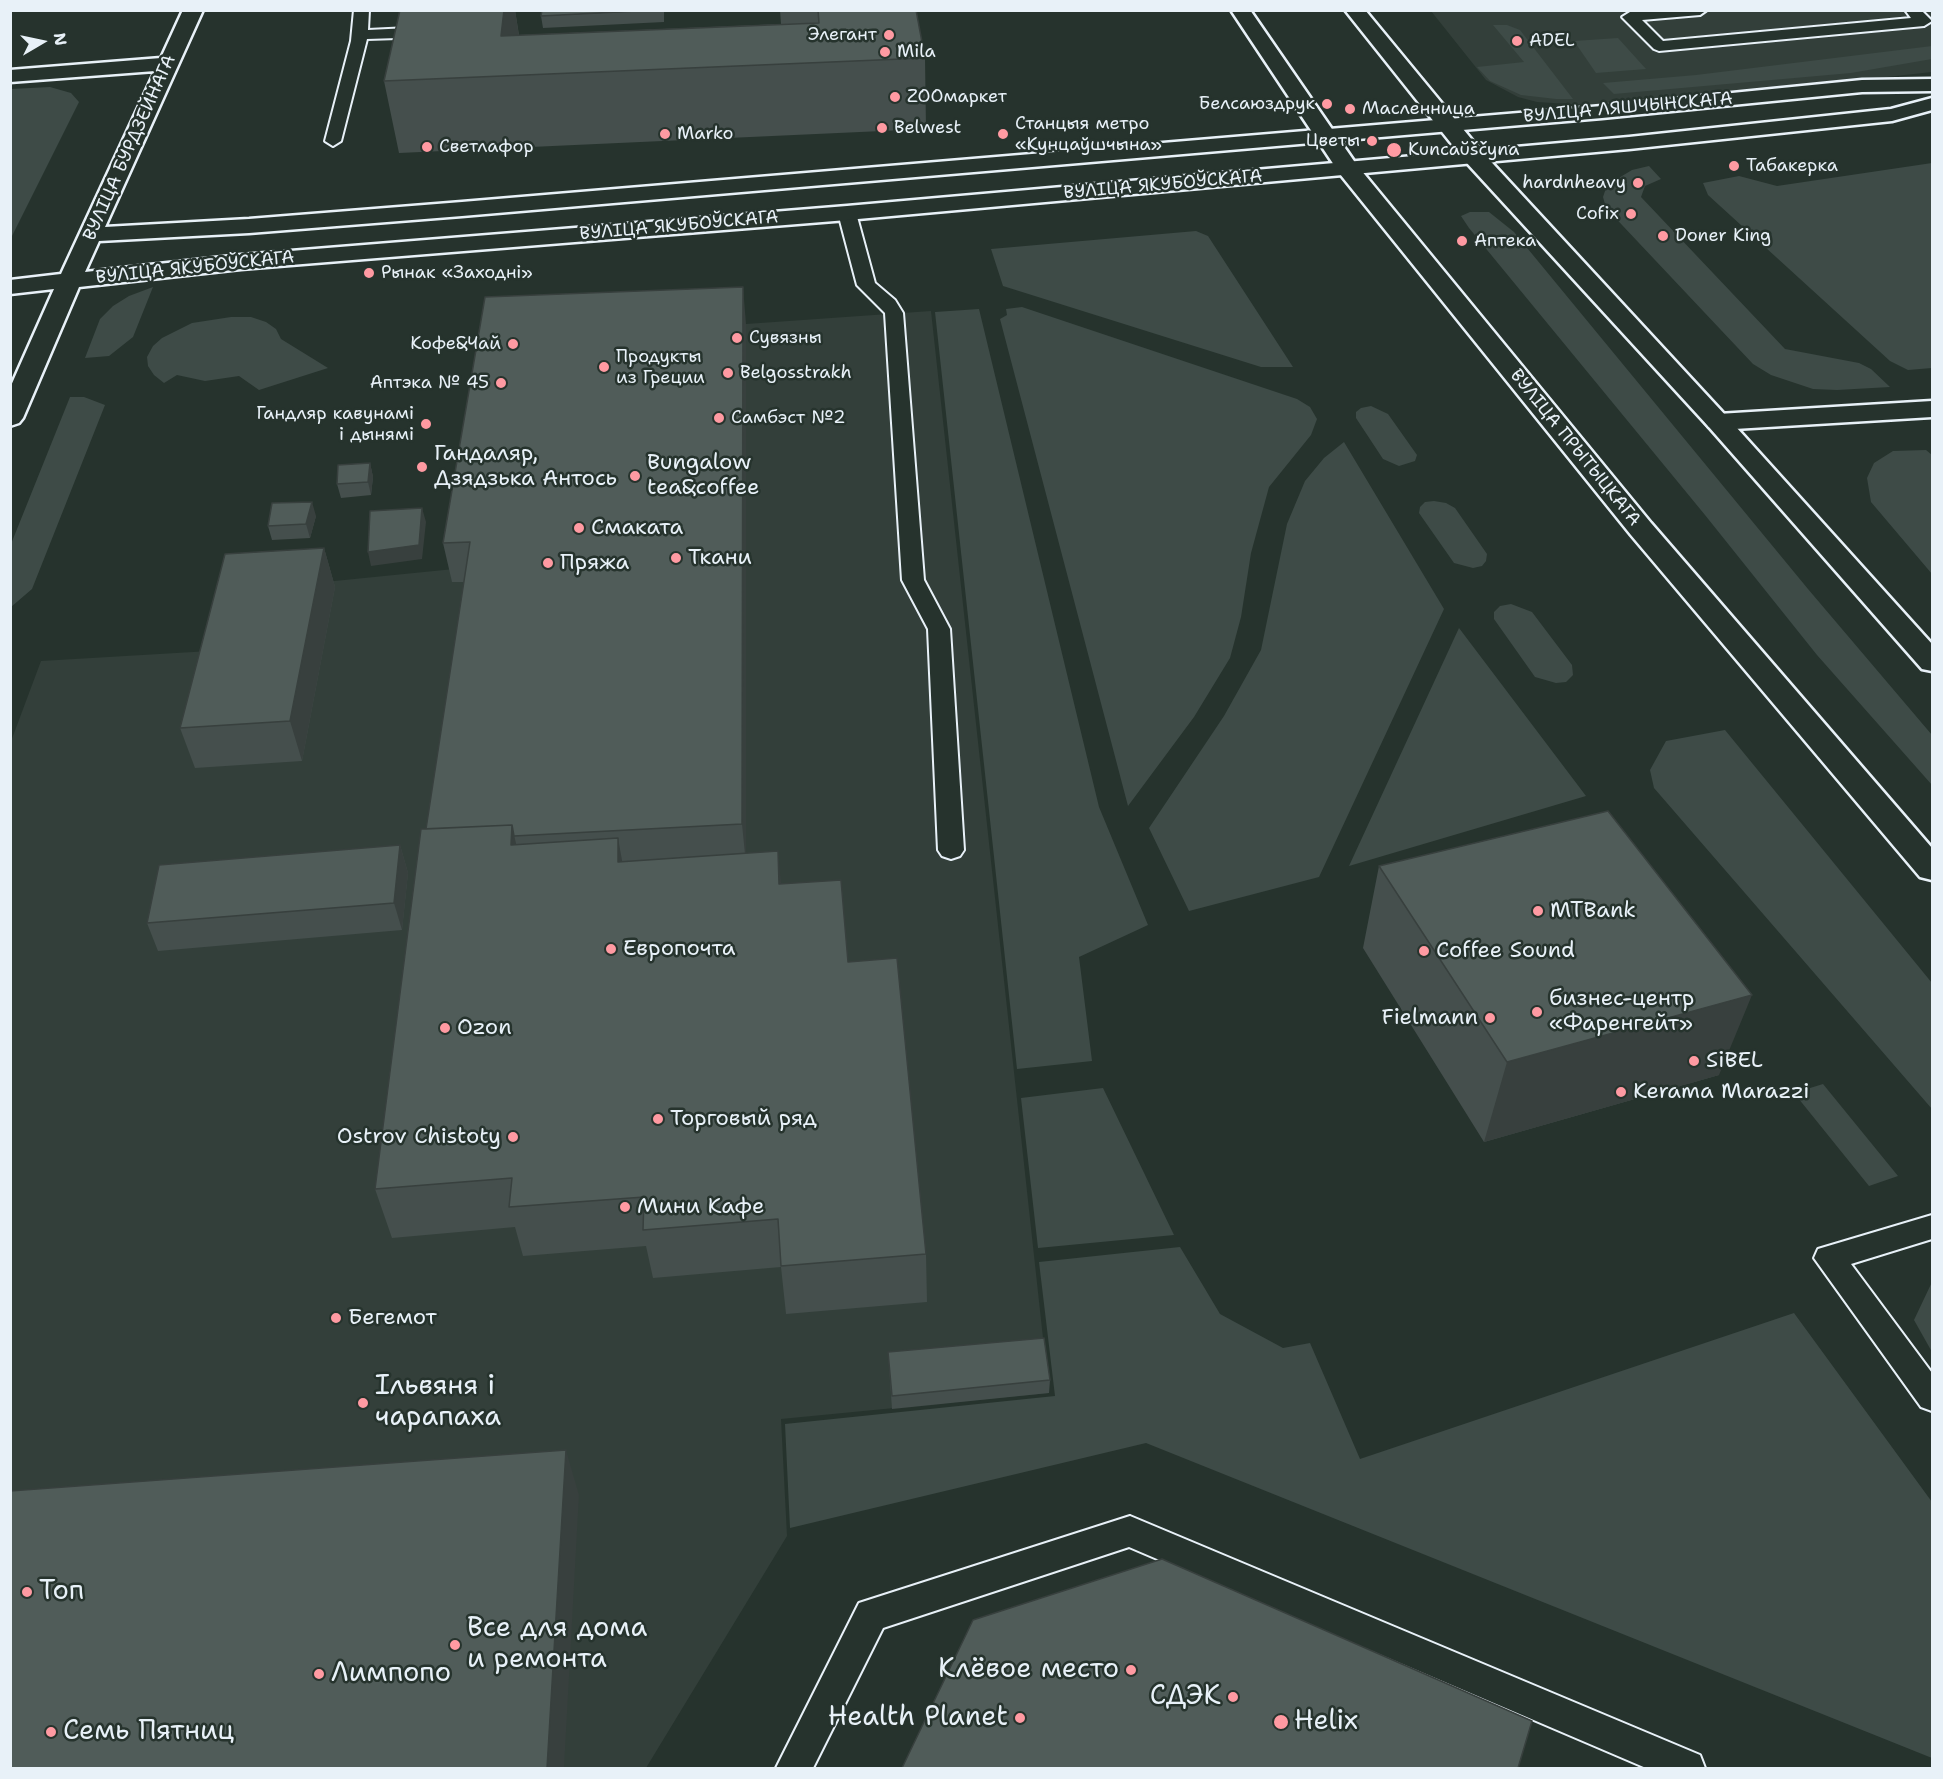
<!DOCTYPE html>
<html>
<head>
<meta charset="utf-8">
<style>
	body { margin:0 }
	#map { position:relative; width:1943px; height:1779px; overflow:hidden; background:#26332d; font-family:"Shantell Sans",sans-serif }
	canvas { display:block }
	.frame { position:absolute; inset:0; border:12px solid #e8f1f8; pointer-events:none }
	.north { position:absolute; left:12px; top:12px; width:60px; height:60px; -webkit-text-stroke:4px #26332d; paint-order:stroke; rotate:81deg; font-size:16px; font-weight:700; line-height:24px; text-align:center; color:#e8f1f8 }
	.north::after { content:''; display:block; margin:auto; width:21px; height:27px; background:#e8f1f8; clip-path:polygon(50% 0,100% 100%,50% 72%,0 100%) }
</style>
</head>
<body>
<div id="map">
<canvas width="1943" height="1779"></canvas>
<div class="frame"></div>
<div class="north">N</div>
</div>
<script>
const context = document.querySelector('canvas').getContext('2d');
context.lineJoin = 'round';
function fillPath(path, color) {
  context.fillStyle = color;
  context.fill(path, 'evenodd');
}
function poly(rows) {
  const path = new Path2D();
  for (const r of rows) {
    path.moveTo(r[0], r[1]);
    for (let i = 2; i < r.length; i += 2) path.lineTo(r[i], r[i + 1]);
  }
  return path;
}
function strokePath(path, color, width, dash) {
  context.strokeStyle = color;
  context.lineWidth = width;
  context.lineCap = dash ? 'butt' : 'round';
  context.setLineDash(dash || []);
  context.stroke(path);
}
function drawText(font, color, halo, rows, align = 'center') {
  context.font = font + ' "Shantell Sans",sans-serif';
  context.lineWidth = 5;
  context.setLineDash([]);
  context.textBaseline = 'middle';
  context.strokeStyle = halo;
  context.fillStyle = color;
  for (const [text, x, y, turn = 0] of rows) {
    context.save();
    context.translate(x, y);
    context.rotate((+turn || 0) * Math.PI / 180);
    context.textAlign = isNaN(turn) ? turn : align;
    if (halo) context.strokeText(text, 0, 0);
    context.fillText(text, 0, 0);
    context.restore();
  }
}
const built = poly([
	[1431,11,1932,11,1932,72,1779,89,1620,102,1585,105,1537,102,1518,97,1486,80],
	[931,311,1049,1393,781,1419,787,1536,646,1768,11,1768,10,744,41,661,210,651,225,592,454,569,746,324]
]);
const green = poly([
	[1493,25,1507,25,1520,30,1573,99,1556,99,1521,95,1490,81,1477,67,1524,62],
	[1618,38,1646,69,1596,73,1574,41],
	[1932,46,1932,59,1851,73,1614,94,1603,83,1696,75],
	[50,87,71,93,79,102,11,238,11,89],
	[1932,163,1932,368,1908,370,1890,361,1708,195,1703,183,1739,176,1777,186],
	[1649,166,1661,179,1645,186,1641,197,1785,349,1859,363,1871,369,1890,387,1837,390,1813,389,1771,375,1753,364,1606,208,1603,197,1607,185,1632,170],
	[1470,212,1489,212,1514,232,1808,589,1932,735,1932,785,1817,655,1705,515,1469,228,1461,216],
	[1196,231,1208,236,1293,367,1261,367,1003,286,991,249],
	[153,287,133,337,109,356,85,358,100,319,113,306,129,296],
	[1022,307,1297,399,1310,407,1317,419,1311,435,1269,487,1251,553,1241,617,1230,658,1194,717,1128,806,1000,319,1007,315,1006,309],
	[979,309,1099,807,1148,925,1079,957,1092,1061,1017,1069,935,312],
	[231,317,251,317,266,322,276,329,281,339,328,368,259,390,239,376,205,381,177,375,164,383,154,375,148,366,147,357,153,346,162,338,192,323],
	[70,397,84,397,105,405,32,589,11,607,11,544],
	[1371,406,1388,414,1417,455,1415,461,1399,466,1383,459,1356,418,1356,412,1361,408],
	[1344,442,1444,609,1319,877,1189,911,1149,828,1224,716,1261,650,1287,524,1305,481,1324,458],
	[1926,450,1932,455,1932,574,1871,502,1867,478,1874,463,1893,451],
	[1434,501,1446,503,1455,508,1487,554,1486,561,1482,566,1473,568,1454,563,1419,513,1420,507,1425,502],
	[1511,604,1532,612,1572,665,1573,675,1566,682,1556,683,1535,677,1494,619,1494,612,1500,606],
	[1459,628,1586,796,1349,866],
	[1725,730,1932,983,1932,1109,1654,788,1650,770,1666,741],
	[1823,1084,1898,1176,1869,1186,1794,1093],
	[1103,1088,1174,1235,1038,1248,1021,1098],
	[1180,1247,1220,1314,1283,1348,1310,1343,1360,1459,1794,1313,1932,1502,1932,1758,1146,1443,790,1528,785,1424,1055,1396,1039,1262],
	[1932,1282,1932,1352,1914,1320]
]);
const lane = poly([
	[354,10,369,10,368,30,429,27,437,32,429,37,367,39,341,141,333,146,325,141,351,41,354,10],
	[1650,10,1707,10,1700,15,1642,20,1663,41,1911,18,1905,10,1921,10,1932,21,1924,26,1659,51,1654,49,1622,17,1630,12,1650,10],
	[847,208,853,209,856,213,875,283,895,300,903,313,924,580,950,629,964,850,960,856,951,859,942,856,938,850,928,629,902,580,885,313,857,285,838,213,841,209,847,208],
	[1932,1215,1932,1239,1851,1264,1932,1373,1932,1411,1921,1407,1814,1258,1818,1249,1932,1215],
	[1130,1516,1700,1755,1705,1768,1646,1768,1129,1547,883,1628,813,1768,776,1768,859,1603,1130,1516]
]);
const secondary = poly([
	[183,10,203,10,105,227,249,219,462,202,1602,106,1862,80,1932,79,1932,91,1862,92,1602,118,462,216,249,233,99,241,85,272,241,255,847,206,1629,137,1891,109,1932,98,1932,110,1892,121,1629,149,847,220,241,269,79,287,23,418,19,423,10,426,10,388,54,289,10,294,10,280,61,274,155,71,10,82,10,70,161,58,183,10],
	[1932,401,1932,417,1718,430,1709,427,1705,422,1709,417,1718,414,1932,401]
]);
const primary = poly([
	[1231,10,1250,10,1356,164,1651,523,1932,848,1932,880,1920,877,1631,535,1340,174,1231,10],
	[1345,10,1365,10,1482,152,1727,417,1932,644,1932,671,1922,669,1709,427,1466,162,1345,10]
]);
const wall = poly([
	[400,10,515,10,519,35,781,24,780,10,916,10,925,58,926,129,399,153,384,81],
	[664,10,664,22,543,28,541,16],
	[746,324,746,853,781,884,848,962,926,1254,927,1302,786,1314,781,1267,653,1278,646,1246,523,1256,515,1227,392,1238,375,1189,426,829,464,582,452,582,443,543],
	[370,463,373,477,371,495,341,498,337,484],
	[316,516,310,538,272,540,268,526],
	[324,548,335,587,302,761,195,768,180,728],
	[400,845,408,873,402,930,158,951,147,923],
	[1379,866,1719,1075,1484,1142,1363,948],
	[888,1352,1050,1380,1049,1393,892,1409]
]);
const shadedWall = poly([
	[504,10,515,10,520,43,501,36],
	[743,287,746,324,746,864,742,824],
	[370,463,373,477,371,495,368,482],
	[312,502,316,516,310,538,306,524],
	[422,508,426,522,422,559,371,566,368,552],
	[324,548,335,587,302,761,290,721],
	[512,825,523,876,511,845],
	[618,838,627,888,618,862],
	[400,845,408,873,402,930,394,903],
	[778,851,783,902,779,884],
	[1752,995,1719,1075,1484,1142,1507,1062],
	[566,1450,579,1495,564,1768,547,1768]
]);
const building = poly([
	[400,10,504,10,501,36,819,23,818,10,916,10,925,58,384,81,400,10],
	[542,10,655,10,541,16,542,10],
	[743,287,742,824,514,836,512,825,426,829,470,542,443,543,485,297,743,287],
	[370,463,368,482,337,484,338,465,370,463],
	[312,502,306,524,268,526,272,503,312,502],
	[422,508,419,545,368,552,370,511,422,508],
	[324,548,290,721,180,728,225,554,324,548],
	[1608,811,1752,995,1507,1062,1379,866,1608,811],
	[512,825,511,845,618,838,618,862,778,851,779,884,841,880,848,962,897,958,926,1254,781,1266,778,1219,643,1230,644,1197,509,1207,512,1178,375,1189,421,829,512,825],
	[400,845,394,903,147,923,159,865,400,845],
	[1044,1338,1050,1380,892,1396,888,1352,1044,1338],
	[566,1450,547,1768,10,1768,10,1491,566,1450],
	[1162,1559,1532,1721,1518,1768,902,1768,973,1620,1162,1559]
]);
const markers = [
	[889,35,6,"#ff9aa2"],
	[1517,41,6,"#ff9aa2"],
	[885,52,6,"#ff9aa2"],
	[895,97,6,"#ff9aa2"],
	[1327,104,6,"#ff9aa2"],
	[1350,109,6,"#ff9aa2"],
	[882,128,6,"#ff9aa2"],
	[665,134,6,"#ff9aa2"],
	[1003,134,6,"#ff9aa2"],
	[1372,141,6,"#ff9aa2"],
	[427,147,6,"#ff9aa2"],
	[1394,150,8,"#ff9aa2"],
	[1734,166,6,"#ff9aa2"],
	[1638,183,6,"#ff9aa2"],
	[1631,214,6,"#ff9aa2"],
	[1663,236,6,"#ff9aa2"],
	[1462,241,6,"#ff9aa2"],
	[369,273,6,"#ff9aa2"],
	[737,338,6,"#ff9aa2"],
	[513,344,6,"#ff9aa2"],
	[604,367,6,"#ff9aa2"],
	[728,373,6,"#ff9aa2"],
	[501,383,6,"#ff9aa2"],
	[719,418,6,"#ff9aa2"],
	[426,424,6,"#ff9aa2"],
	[422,467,6,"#ff9aa2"],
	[635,476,6,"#ff9aa2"],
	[579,528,6,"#ff9aa2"],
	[676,558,6,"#ff9aa2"],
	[548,563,6,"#ff9aa2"],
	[1538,911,6,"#ff9aa2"],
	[611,949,6,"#ff9aa2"],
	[1424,951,6,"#ff9aa2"],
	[1537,1012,6,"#ff9aa2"],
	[1490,1018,6,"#ff9aa2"],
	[445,1028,6,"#ff9aa2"],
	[1694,1061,6,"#ff9aa2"],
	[1621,1092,6,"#ff9aa2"],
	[658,1119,6,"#ff9aa2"],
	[513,1137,6,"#ff9aa2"],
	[625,1207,6,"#ff9aa2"],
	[336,1318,6,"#ff9aa2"],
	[363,1403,6,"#ff9aa2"],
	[27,1592,6,"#ff9aa2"],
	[455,1645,6,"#ff9aa2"],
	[1131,1670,6,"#ff9aa2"],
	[319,1674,6,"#ff9aa2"],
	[1233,1697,6,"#ff9aa2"],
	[1020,1718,6,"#ff9aa2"],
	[1281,1722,8,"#ff9aa2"],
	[51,1732,6,"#ff9aa2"]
];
const farPoinames = [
	["Элегант",877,35,"right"],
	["ADEL",1529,41],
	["Mila",897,52],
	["ZOOмаркет",907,97],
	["Белсаюздрук",1315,104,"right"],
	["Масленница",1362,109],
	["Станцыя метро",1015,124],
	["«Кунцаўшчына»",1015,145],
	["Belwest",894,128],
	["Marko",677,134],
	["Цветы",1360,141,"right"],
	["Светлафор",439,147],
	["Kuncaŭščyna",1408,150],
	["Табакерка",1746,166],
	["hardnheavy",1626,183,"right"],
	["Cofix",1619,214,"right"],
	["Doner King",1675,236],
	["Аптека",1474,241],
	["Рынак «Заходні»",381,273],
	["Сувязны",749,338],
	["Кофе&Чай",501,344,"right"],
	["Продукты",616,357],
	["из Греции",616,378],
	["Belgosstrakh",740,373],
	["Аптэка № 45",489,383,"right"],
	["Гандляр кавунамі",414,414,"right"],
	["і дынямі",414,435,"right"],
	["Самбэст №2",731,418]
];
const farStreetnames = [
	["ВУЛІЦА ЛЯШЧЫНСКАГА",1628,108,-5],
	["ВУЛІЦА БУРДЗЕЙНАГА",130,148,-66],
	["ВУЛІЦА ЯКУБОЎСКАГА",1163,185,-5],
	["ВУЛІЦА ЯКУБОЎСКАГА",679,226,-5],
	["ВУЛІЦА ЯКУБОЎСКАГА",195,268,-6],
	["ВУЛІЦА ПРЫТЫЦКАГА",1575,448,51]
];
const poiNames = [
	["Гандаляр,",434,454],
	["Дзядзька Антось",434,479],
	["Bungalow",647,463],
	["tea&coffee",647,488],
	["Смаката",591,528],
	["Ткани",688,558],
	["Пряжа",560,563],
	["MTBank",1550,911],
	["Европочта",623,949],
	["Coffee Sound",1436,951],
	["бизнес-центр",1549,999],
	["«Фаренгейт»",1549,1024],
	["Fielmann",1478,1018,"right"],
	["Ozon",457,1028],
	["SiBEL",1706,1061],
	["Kerama Marazzi",1633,1092],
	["Торговый ряд",670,1119],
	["Ostrov Chistoty",501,1137,"right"],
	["Мини Кафе",637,1207],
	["Бегемот",348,1318]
];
const nearPoinames = [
	["Ільвяня і",375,1387],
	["чарапаха",375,1418],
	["Топ",39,1592],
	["Все для дома",467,1629],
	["и ремонта",467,1660],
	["Клёвое место",1119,1670,"right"],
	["Лимпопо",331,1674],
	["СДЭК",1221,1697,"right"],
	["Health Planet",1008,1718,"right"],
	["Helix",1294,1722],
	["Семь Пятниц",63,1732]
];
fillPath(built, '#333f3a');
fillPath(green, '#3e4b47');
strokePath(lane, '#e8f1f8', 4);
strokePath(secondary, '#e8f1f8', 5);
strokePath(primary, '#e8f1f8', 5);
fillPath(lane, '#26332d');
fillPath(secondary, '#26332d');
fillPath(primary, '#26332d');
fillPath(wall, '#454f4d');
fillPath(shadedWall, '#38403e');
fillPath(building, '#505c59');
strokePath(building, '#38403e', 1.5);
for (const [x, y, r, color] of markers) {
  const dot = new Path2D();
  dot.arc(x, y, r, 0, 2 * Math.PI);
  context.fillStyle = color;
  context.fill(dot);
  strokePath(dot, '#26332d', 2);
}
drawText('18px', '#e8f1f8', '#26332d', farPoinames, 'left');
drawText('18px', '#e8f1f8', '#26332d', farStreetnames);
drawText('22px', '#e8f1f8', '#26332d', poiNames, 'left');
drawText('27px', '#e8f1f8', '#26332d', nearPoinames, 'left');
</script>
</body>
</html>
